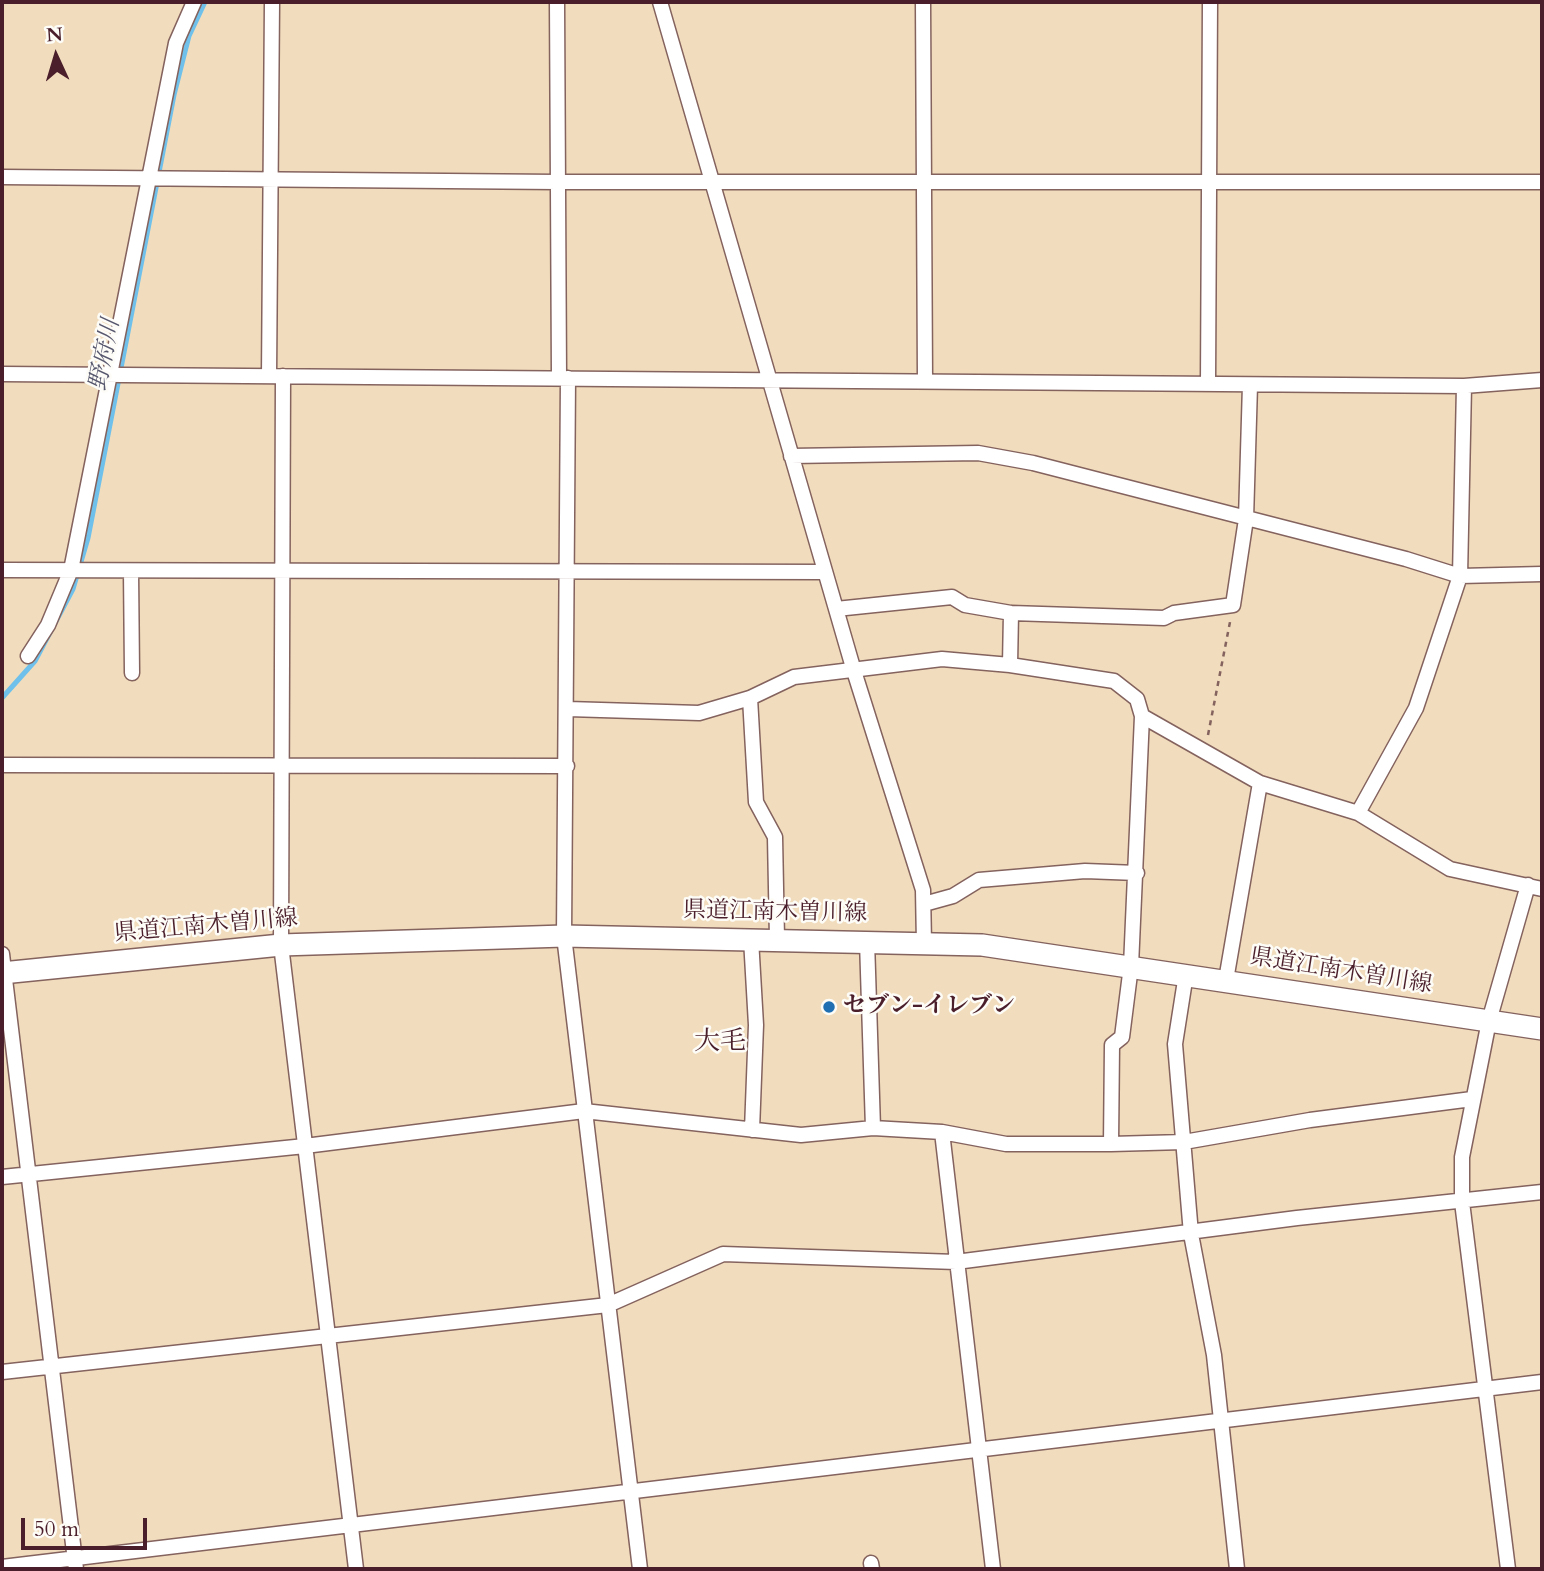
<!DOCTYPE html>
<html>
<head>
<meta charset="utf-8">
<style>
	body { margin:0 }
	#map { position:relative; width:1544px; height:1571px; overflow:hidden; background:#f1ddbd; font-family:Cardo,serif }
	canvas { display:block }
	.frame { position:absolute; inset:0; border:4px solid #4a1f2b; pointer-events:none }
	.north { position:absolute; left:21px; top:21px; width:70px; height:70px; -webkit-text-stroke:5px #fdfcf7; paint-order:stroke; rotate:356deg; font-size:19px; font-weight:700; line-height:28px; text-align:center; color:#4a1f2b }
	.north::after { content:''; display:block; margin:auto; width:24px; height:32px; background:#4a1f2b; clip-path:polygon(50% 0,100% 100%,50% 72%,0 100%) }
	.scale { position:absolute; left:21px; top:1518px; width:126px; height:32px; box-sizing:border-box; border:4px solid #4a1f2b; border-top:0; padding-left:9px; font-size:21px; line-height:24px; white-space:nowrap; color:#4a1f2b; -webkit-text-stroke:5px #fdfcf7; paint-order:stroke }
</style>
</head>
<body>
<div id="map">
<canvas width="1544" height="1571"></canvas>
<div class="frame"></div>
<div class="north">N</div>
<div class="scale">50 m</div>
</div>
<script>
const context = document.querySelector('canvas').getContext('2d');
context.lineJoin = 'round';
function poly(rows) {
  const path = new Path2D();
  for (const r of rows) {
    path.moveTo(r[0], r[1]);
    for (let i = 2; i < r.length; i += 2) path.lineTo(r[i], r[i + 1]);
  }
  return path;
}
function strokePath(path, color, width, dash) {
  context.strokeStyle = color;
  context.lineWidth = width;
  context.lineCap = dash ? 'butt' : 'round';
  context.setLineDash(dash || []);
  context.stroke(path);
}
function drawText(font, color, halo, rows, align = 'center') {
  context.font = font + ' Cardo,"Noto Serif JP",serif';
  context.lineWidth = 5;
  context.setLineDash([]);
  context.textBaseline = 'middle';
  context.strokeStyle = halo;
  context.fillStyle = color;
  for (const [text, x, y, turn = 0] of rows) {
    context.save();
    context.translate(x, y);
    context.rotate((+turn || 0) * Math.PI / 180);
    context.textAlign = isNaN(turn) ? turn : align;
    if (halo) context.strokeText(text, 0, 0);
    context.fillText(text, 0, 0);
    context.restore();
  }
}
const stream = poly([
	[2,698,35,661,73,589,88,538,174,95,189,36,205,2]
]);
const path = poly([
	[1208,735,1230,622]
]);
const street = poly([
	[557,2,559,377],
	[660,2,854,671,923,890,924,944],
	[923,2,925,380],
	[2,177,557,182,1542,182],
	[2,374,1464,386,1542,380],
	[269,376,272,2],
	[283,376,281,945,356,1569],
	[568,378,564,936,640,1569],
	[1208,383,1210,2],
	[791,456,978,453,1033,463,1406,559,1460,576,1542,574],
	[2,570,825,572],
	[131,571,132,673],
	[836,609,952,597,965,605,1011,613,1164,618,1174,613,1233,605,1246,519,1250,385],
	[28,656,48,625,71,570,176,43,194,2],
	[1010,665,1011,613],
	[750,698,756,802,775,837,777,939],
	[568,709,699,713,750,698,794,677,942,659,1010,665,1114,681,1137,699,1142,716,1260,783,1358,813,1450,869,1542,889],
	[2,765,567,766],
	[1358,813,1416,708,1460,576,1464,386],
	[924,904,953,896,979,880,1085,871,1137,873],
	[751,939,756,1025,752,1130],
	[867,941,873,1128],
	[2,954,76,1569],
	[1186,974,1175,1044,1191,1234,1214,1355,1237,1569],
	[1226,980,1260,783],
	[942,1132,993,1569],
	[1111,1144,1112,1045,1122,1037,1131,966,1142,716],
	[2,1177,305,1146,584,1111,801,1135,873,1128,942,1132,1006,1144,1111,1144,1184,1142,1310,1120,1472,1099],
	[2,1372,608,1305,723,1254,956,1262,1297,1218,1542,1192],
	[871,1563,872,1569],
	[2,1567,1542,1382],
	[1508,1569,1462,1202,1462,1157,1489,1021,1528,885]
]);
const secondary = poly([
	[2,973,281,945,564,936,982,945,1542,1029]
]);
const markers = [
	[829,1007,7,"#1f6fb2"]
];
const streetNames = [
	["県道江南木曽川線",775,913,1],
	["県道江南木曽川線",206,927,-5],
	["県道江南木曽川線",1341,972,9]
];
const poiNames = [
	["セブン-イレブン",843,1007]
];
const waterNames = [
	["野府川",106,355,-79]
];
const quarterNames = [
	["大毛",720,1043]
];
strokePath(stream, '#6fc0ea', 5);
strokePath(street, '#84625e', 17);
strokePath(secondary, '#84625e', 24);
strokePath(path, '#84625e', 2.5, [5, 5]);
strokePath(street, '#fff', 14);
strokePath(secondary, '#fff', 21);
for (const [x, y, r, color] of markers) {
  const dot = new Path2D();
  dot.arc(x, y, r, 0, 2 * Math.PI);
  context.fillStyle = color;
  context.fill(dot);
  strokePath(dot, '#fdfcf7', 2.5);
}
drawText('23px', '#4a1f2b', '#fdfcf7', streetNames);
drawText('bold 23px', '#4a1f2b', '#fdfcf7', poiNames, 'left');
drawText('italic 24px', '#57576e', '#fdfcf7', waterNames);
drawText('26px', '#4a1f2b', '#fdfcf7', quarterNames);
</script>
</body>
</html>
